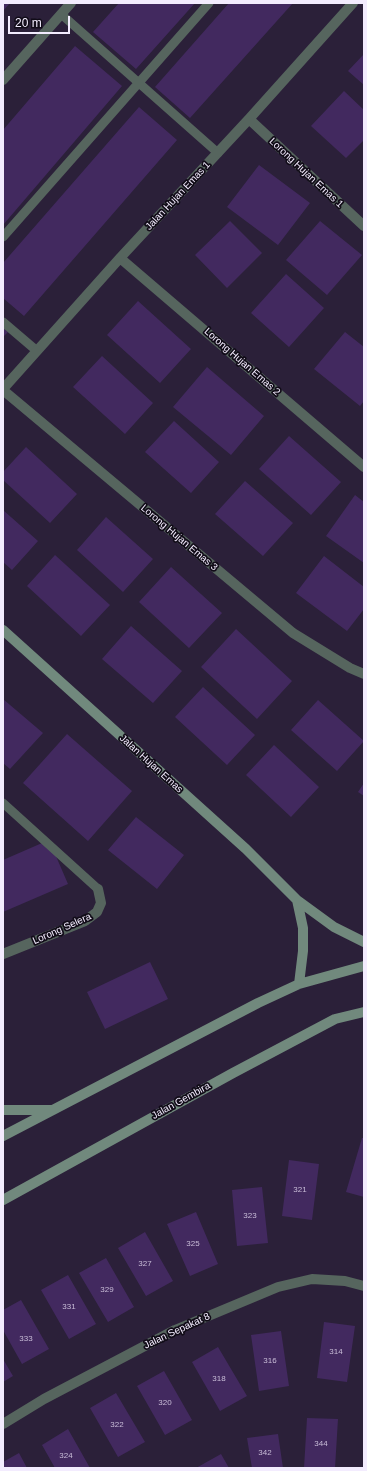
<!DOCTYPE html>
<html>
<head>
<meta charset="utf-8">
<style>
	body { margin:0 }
	#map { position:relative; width:367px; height:1471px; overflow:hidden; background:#2b2039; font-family:Arial,sans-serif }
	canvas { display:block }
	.frame { position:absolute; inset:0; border:4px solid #f3ecfe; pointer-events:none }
	.scale { position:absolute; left:8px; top:16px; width:62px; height:18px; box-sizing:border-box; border:2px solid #f3ecfe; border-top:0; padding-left:5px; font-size:12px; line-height:14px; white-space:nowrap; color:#f3ecfe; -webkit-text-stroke:3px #110c18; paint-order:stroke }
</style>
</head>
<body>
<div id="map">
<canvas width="367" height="1471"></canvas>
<div class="frame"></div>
<div class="scale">20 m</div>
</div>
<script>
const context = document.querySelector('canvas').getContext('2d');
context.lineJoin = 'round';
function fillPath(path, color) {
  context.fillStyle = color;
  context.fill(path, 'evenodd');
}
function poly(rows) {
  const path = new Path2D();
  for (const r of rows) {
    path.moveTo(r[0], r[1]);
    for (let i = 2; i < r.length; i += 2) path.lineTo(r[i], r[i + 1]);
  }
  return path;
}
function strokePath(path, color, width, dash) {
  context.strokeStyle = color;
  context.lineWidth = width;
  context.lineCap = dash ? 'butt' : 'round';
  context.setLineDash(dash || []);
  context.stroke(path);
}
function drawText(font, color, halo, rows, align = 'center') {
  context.font = font + ' Arial,sans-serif';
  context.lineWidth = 3.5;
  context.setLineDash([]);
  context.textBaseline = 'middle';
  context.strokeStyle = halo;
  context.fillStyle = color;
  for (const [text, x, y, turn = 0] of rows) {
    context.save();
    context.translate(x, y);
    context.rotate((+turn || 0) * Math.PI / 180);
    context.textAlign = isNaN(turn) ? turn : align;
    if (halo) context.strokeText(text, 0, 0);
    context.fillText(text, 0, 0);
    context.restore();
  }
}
const building = poly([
	[3,3,10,3,3,11],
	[119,3,195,3,136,69,93,32],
	[229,3,293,3,190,118,155,87],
	[75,46,122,86,3,225,3,130],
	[364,54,364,85,348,71],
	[344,91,364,110,364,140,346,158,311,126],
	[139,107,177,140,24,316,3,298,3,263],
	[259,165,310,203,278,245,227,207],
	[230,221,262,253,227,288,195,255],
	[320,221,362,255,327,295,286,260],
	[286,274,324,308,289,347,251,313],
	[138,301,191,349,160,383,107,335],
	[3,328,8,332,3,337],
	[345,332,364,347,364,401,360,406,314,369],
	[102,356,153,403,125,434,73,387],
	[207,367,264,416,231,455,173,407],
	[174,421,219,462,191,493,145,452],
	[289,436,341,482,311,515,259,469],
	[26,447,77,494,50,523,3,480,3,472],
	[245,481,293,523,263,556,215,514],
	[355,495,364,502,364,563,326,536],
	[3,510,38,541,12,570,3,562],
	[106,517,153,559,123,592,77,550],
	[55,555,110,605,81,636,27,586],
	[324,556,364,587,364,609,347,631,296,593],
	[171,567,222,613,189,648,139,602],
	[131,626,182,671,153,703,102,659],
	[236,629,292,681,257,719,201,667],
	[203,687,255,735,227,765,175,717],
	[3,699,43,733,10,769,3,763],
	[318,700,364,741,337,771,291,730],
	[67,734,132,791,88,841,23,783],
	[274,745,319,787,291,817,246,775],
	[364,783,364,796,358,792],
	[136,817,184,855,157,889,108,850],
	[49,840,68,884,3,912,3,860],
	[150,962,168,999,105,1029,87,992],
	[362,1138,364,1138,364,1197,346,1192],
	[289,1160,319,1164,312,1220,282,1216],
	[262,1187,268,1243,237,1246,232,1190],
	[196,1212,218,1264,190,1276,167,1224],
	[145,1232,173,1281,146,1296,118,1248],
	[106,1258,134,1307,108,1322,79,1273],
	[68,1275,96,1324,69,1339,41,1290],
	[21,1300,49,1349,22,1364,3,1330,3,1310],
	[324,1322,355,1326,347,1382,317,1378],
	[281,1331,289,1386,259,1391,251,1335],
	[218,1347,247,1396,220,1411,192,1362],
	[3,1359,13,1376,3,1382],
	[164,1371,192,1420,165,1435,137,1386],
	[116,1393,145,1442,118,1457,90,1408],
	[307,1418,338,1419,335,1468,304,1468],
	[68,1429,90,1468,55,1468,42,1445],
	[278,1434,283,1468,252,1468,247,1438],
	[19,1453,27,1468,3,1468,3,1462],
	[221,1454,229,1468,196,1468]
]);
const lane = poly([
	[61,14,218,153],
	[3,237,209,3],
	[3,322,37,351],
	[3,803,98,889]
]);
const street = poly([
	[3,80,71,3],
	[249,119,364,226],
	[120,258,364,467],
	[3,389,120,258,249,119,353,3],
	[3,390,293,633,350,668,364,674],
	[3,954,85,921,97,912,101,903,98,889],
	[3,1424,44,1399,175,1330,278,1287,312,1279,345,1281,364,1286]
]);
const secondary = poly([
	[3,630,246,849,297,900,334,927,364,942],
	[297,900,303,928,303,951,299,984],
	[3,1110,51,1110],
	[3,1136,258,1003,299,984,364,966],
	[3,1200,233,1073,335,1019,364,1012]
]);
const numberNames = [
	["321",300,1190],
	["323",250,1216],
	["325",193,1244],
	["327",145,1264],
	["329",107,1290],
	["331",69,1307],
	["333",26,1339],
	["314",336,1352],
	["316",270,1361],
	["318",219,1379],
	["320",165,1403],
	["322",117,1425],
	["344",321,1444],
	["342",265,1453],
	["324",66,1456]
];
const streetNames = [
	["Lorong Hujan Emas 1",306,173,43],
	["Jalan Hujan Emas 1",178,196,-47],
	["Lorong Hujan Emas 2",242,362,41],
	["Lorong Hujan Emas 3",179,538,40],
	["Jalan Hujan Emas",151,764,42],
	["Lorong Selera",62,929,-24],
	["Jalan Gembira",181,1101,-29],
	["Jalan Sepakat 8",177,1331,-25]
];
fillPath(building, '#42295f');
strokePath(lane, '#56655e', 9);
strokePath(street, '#56655e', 10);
strokePath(secondary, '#71897d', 10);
drawText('8px', '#c7bbd6', null, numberNames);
drawText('10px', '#f3ecfe', '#110c18', streetNames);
</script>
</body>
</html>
